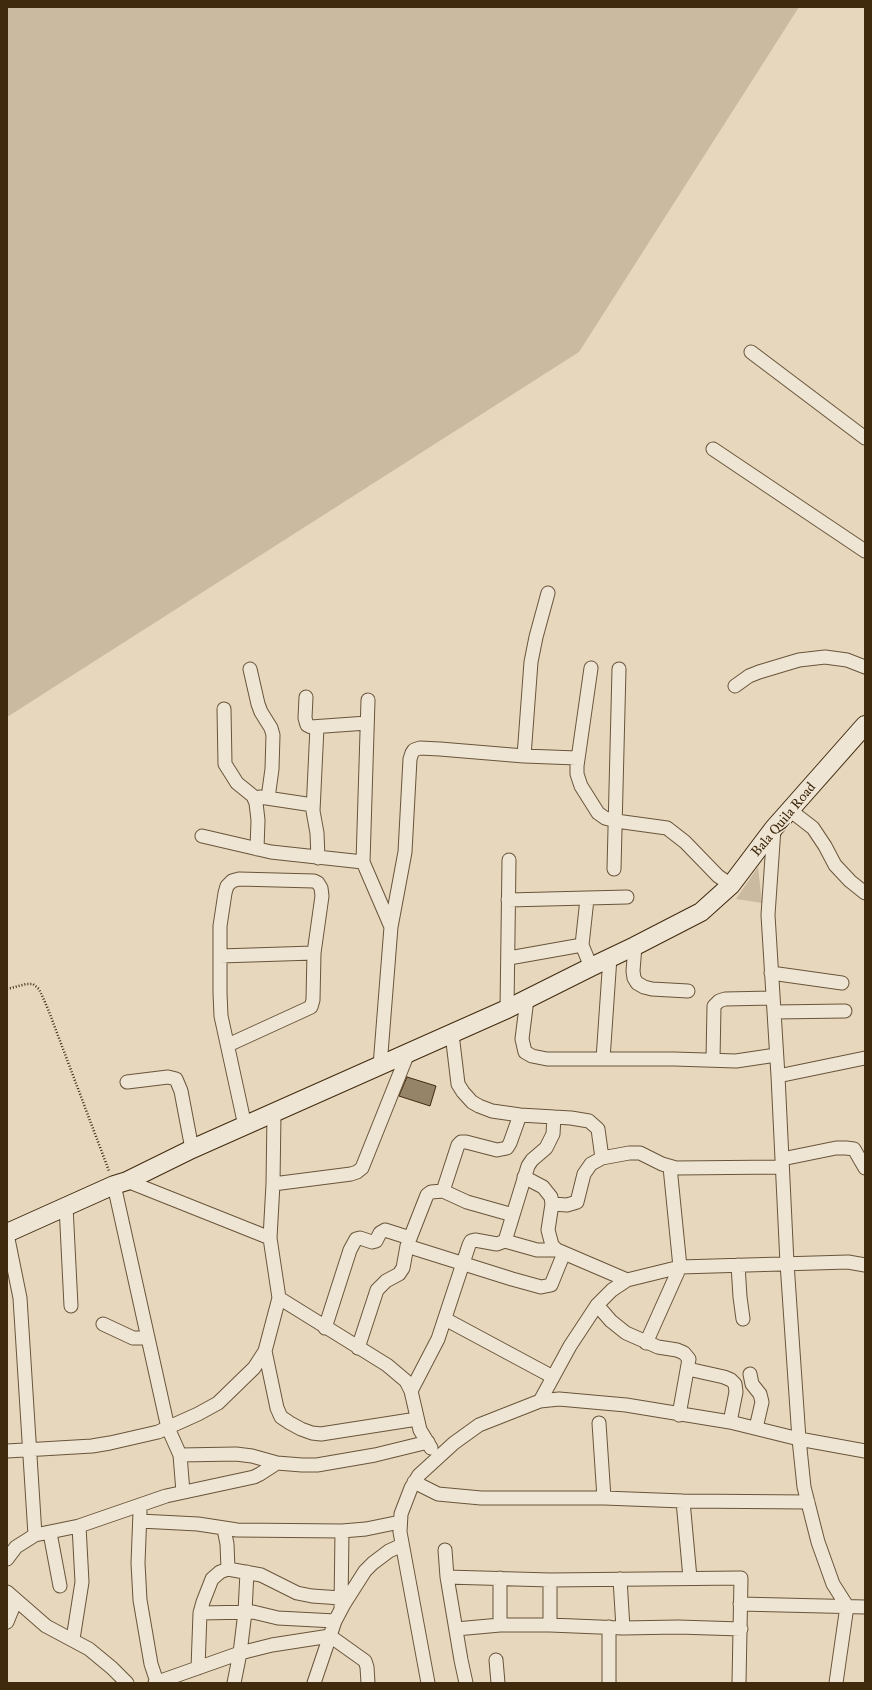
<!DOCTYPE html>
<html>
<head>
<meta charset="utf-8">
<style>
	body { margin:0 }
	#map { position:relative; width:872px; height:1690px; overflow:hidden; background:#e6d7bd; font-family:"IM FELL Great Primer",serif }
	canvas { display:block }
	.frame { position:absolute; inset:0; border:8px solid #3f2a0e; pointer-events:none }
</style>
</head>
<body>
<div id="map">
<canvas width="872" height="1690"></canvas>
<div class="frame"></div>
</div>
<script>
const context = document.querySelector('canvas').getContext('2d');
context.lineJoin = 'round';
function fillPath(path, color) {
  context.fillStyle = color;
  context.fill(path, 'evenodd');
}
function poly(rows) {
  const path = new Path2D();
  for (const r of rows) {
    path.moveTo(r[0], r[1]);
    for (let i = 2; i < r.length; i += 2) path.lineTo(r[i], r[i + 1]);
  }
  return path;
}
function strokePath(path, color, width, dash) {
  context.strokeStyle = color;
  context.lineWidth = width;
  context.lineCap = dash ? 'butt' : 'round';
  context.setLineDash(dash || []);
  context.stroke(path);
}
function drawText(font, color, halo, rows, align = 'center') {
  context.font = font + ' "IM FELL Great Primer",serif';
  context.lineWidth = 3;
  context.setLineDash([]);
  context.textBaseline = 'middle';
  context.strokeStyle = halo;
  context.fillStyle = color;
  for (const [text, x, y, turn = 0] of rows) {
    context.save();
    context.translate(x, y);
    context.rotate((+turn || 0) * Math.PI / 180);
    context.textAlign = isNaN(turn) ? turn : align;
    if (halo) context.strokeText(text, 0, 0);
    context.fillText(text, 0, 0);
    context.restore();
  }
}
const green = poly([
	[7,7,799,7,579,352,7,717],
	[758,867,762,903,736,899]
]);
const building = poly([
	[407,1077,436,1086,430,1106,399,1096,407,1077]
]);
const path = poly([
	[7,989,26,984,33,984,39,989,48,1009,109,1171]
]);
const street = poly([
	[751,352,865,438],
	[713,449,865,551],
	[591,668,577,766,577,774,581,786,598,813,605,818,616,821,667,828,685,842,718,876,731,885],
	[250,669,258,704,261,712,271,728,273,735,272,769,268,798],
	[735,686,749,676,759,672,799,660,825,657,847,660,865,667],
	[306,697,305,718,307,725,311,727,367,723],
	[224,709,225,764,237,783,253,796,256,803,258,820,257,849],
	[317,727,313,811,317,833,318,858],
	[524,756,531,662,536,637,548,593],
	[260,797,313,805],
	[791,811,813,828,825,846,835,865,850,881,865,893],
	[774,828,768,915,778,1076,787,1263,799,1439,804,1487,818,1542,833,1584,847,1606],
	[202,836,271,852,363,862,391,927],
	[363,862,368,700],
	[614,869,619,669],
	[587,899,582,945,591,967],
	[508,900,627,897],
	[635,946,633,971,634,978,637,983,644,987,652,989,688,991],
	[220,956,314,953],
	[509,958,582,945],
	[771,973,842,983],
	[527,999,522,1039,525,1052,532,1056,547,1059,674,1059,736,1061,776,1055],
	[507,1009,509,860],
	[774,1012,845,1011],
	[452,1034,458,1084,463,1092,472,1102,479,1106,492,1111,520,1115,571,1118,589,1121,598,1129,602,1158],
	[228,1045,311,1007,313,1000,314,953,322,896,321,888,318,883,314,881,239,879,232,881,227,886,225,893,220,926,220,993,221,1016,245,1126],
	[603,1059,610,957],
	[713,1060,714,1006,719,1001,725,999,772,998],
	[380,1066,391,927,405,852,410,759,412,753,414,750,420,748,440,749,524,756,577,758],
	[778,1076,865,1058],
	[127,1082,168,1077,176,1079,181,1091,192,1149],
	[782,1159,836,1148,846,1148,854,1149,865,1168],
	[524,1177,543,1187,551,1197,552,1204,548,1230,552,1245,557,1250,627,1280],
	[127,1181,270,1238],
	[273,1184,351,1174,357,1172,362,1168,408,1053],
	[114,1185,168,1428,180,1455,183,1492],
	[443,1191,458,1145,461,1142,466,1142,497,1150,507,1148,510,1143,520,1115],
	[552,1204,567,1205,577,1202,584,1174,591,1164,602,1158,629,1153,640,1153,662,1164,676,1168,782,1167],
	[66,1206,71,1306],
	[7,1234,20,1298,35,1535],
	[505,1241,537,1250,557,1250],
	[407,1246,512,1279,541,1287,551,1285,564,1253],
	[738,1265,740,1297,743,1319],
	[279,1298,387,1365,406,1381,411,1391,420,1430,431,1448],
	[597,1305,611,1321,626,1333,658,1347,677,1350,684,1353,689,1359,679,1415],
	[445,1319,553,1377],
	[103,1324,133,1338,147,1338],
	[325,1328,350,1250,356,1239,360,1238,372,1242,376,1241,380,1233,385,1230,410,1238],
	[646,1343,680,1267,670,1167],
	[358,1348,377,1290,386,1281,399,1274,403,1268,407,1246,427,1195,431,1192,443,1191,467,1202,513,1215],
	[265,1351,277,1408,281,1417,290,1423,301,1429,312,1433,321,1434,417,1419],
	[688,1369,724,1377,731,1380,735,1384,736,1392,730,1422],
	[750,1374,752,1384,760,1394,762,1402,756,1428],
	[411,1391,438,1339,469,1245,471,1241,475,1240,497,1244,505,1241,528,1166,532,1160,546,1148,553,1134,554,1117],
	[540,1401,570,1346,597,1305,612,1290,627,1280,680,1267,848,1262,865,1265],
	[599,1423,604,1498],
	[7,1451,92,1446,110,1443,158,1432,198,1414,218,1403,254,1368,265,1351,279,1298,270,1238,273,1184,274,1113],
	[180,1455,236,1454,252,1456,277,1463],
	[414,1482,438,1494,481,1498,604,1498,683,1501,808,1502],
	[683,1501,690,1578],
	[140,1512,138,1563,140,1600,151,1664,157,1682],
	[140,1521,198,1524,237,1530,342,1531,366,1529,400,1522],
	[50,1533,60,1586],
	[445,1550,447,1577,461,1660,466,1683],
	[7,1559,16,1547,35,1535,79,1526,166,1496,254,1477,260,1474,277,1463,302,1465,317,1465,375,1455,428,1442],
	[228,1569,261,1575,297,1593,312,1596,341,1598],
	[447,1577,550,1580,741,1578,739,1683],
	[500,1578,500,1625],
	[620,1579,623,1628],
	[550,1580,550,1625],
	[7,1592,46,1626,89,1649,112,1668,127,1683],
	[740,1604,865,1607],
	[341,1607,342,1531],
	[200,1613,253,1612,278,1618,335,1621],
	[7,1622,16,1600],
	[456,1629,500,1625,550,1625,623,1628,678,1627,741,1629],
	[73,1639,82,1582,79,1526],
	[496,1660,498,1683],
	[198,1668,200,1613,203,1602,212,1579,220,1572,228,1569,227,1544,224,1529],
	[155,1683,240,1653,272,1645,330,1636,365,1661,367,1667,368,1683],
	[234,1683,240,1653,245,1612,247,1572],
	[314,1683,335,1621,344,1604,365,1571,373,1563,389,1551,402,1545],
	[428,1683,400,1532,401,1514,411,1488,419,1475,454,1443,479,1425,540,1401,559,1399,626,1405,730,1422,799,1439,865,1451],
	[609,1683,609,1627],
	[836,1683,847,1606]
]);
const secondary = poly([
	[7,1233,114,1185,127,1181,192,1149,507,1009,591,967,635,946,701,912,731,885,774,828,865,725]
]);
const streetNames = [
	["Bala Quila Road",784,820,-50]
];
fillPath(green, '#caba9f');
fillPath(building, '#968469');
strokePath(building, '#3f2a0e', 1);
strokePath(street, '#69553a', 15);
strokePath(secondary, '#3f2a0e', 20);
strokePath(path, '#3f2a0e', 2.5, [1, 2]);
strokePath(street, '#efe5d4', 13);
strokePath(secondary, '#efe5d4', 18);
drawText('14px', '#3f2a0e', '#efe5d4', streetNames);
</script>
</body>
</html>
